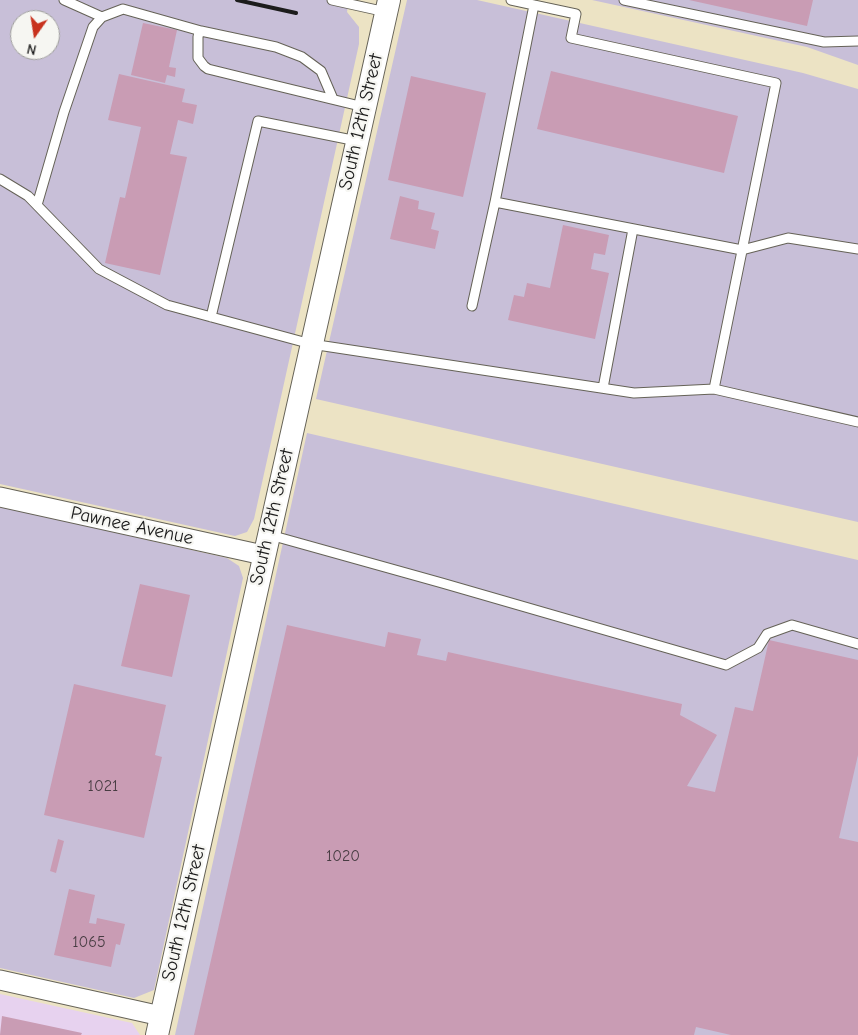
<!DOCTYPE html>
<html>
<head>
<meta charset="utf-8">
<style>
	body { margin:0 }
	#map { position:relative; width:858px; height:1035px; overflow:hidden; background:#ece3c4; font-family:"Comic Neue",sans-serif }
	canvas { display:block }
	.north { position:absolute; left:10px; top:10px; width:50px; height:50px; box-sizing:border-box; background:#f6f6f2; border:1px solid #9f9f9c; border-radius:50%; rotate:193deg; font-size:14px; font-weight:700; line-height:20px; text-align:center; color:#1c1c1c }
	.north::after { content:''; display:block; margin:auto; width:18px; height:22px; background:#c8321e; clip-path:polygon(50% 0,100% 100%,50% 72%,0 100%) }
</style>
</head>
<body>
<div id="map">
<canvas width="858" height="1035"></canvas>
<div class="north">N</div>
</div>
<script>
const context = document.querySelector('canvas').getContext('2d');
context.lineJoin = 'round';
function fillPath(path, color) {
  context.fillStyle = color;
  context.fill(path, 'evenodd');
}
function poly(rows) {
  const path = new Path2D();
  for (const r of rows) {
    path.moveTo(r[0], r[1]);
    for (let i = 2; i < r.length; i += 2) path.lineTo(r[i], r[i + 1]);
  }
  return path;
}
function strokePath(path, color, width, dash) {
  context.strokeStyle = color;
  context.lineWidth = width;
  context.lineCap = dash ? 'butt' : 'round';
  context.setLineDash(dash || []);
  context.stroke(path);
}
function drawText(font, color, halo, rows, align = 'center') {
  context.font = font + ' "Comic Neue",sans-serif';
  context.lineWidth = 4.5;
  context.setLineDash([]);
  context.textBaseline = 'middle';
  context.strokeStyle = halo;
  context.fillStyle = color;
  for (const [text, x, y, turn = 0] of rows) {
    context.save();
    context.translate(x, y);
    context.rotate((+turn || 0) * Math.PI / 180);
    context.textAlign = isNaN(turn) ? turn : align;
    if (halo) context.strokeText(text, 0, 0);
    context.fillText(text, 0, 0);
    context.restore();
  }
}
const built = poly([
	[0,994,132,1023,140,1035,0,1035]
]);
const industrial = poly([
	[0,0,349,0,347,12,359,27,359,44,254,519,247,532,235,536,0,484],
	[20,20,50,20,50,50,20,50],
	[407,0,477,0,803,73,858,89,858,522,316,399],
	[592,0,858,0,858,65,807,47],
	[307,433,858,560,858,1035,175,1035],
	[2,507,227,558,239,566,243,578,154,990,134,998,0,968,0,508]
]);
const building = poly([
	[689,0,813,0,807,26],
	[143,23,177,30,169,67,176,68,175,77,167,75,165,83,131,75],
	[551,71,738,116,724,173,537,129],
	[119,74,185,89,182,102,197,105,193,124,178,120,170,154,187,157,160,275,105,263,120,197,125,198,141,127,108,120],
	[411,76,486,93,463,197,388,180],
	[400,196,419,201,418,209,435,213,431,229,439,231,435,249,390,239],
	[563,225,609,235,605,255,594,253,591,269,609,273,595,339,508,320,514,295,524,297,527,283,550,288],
	[140,584,190,595,172,677,121,666],
	[287,625,385,647,388,632,421,639,417,655,446,661,448,652,682,704,680,715,717,735,687,786,715,792,735,707,753,711,769,640,858,660,858,755,839,838,858,842,858,1035,731,1035,696,1027,694,1035,194,1035],
	[74,684,166,705,155,755,162,757,144,838,44,815],
	[58,839,64,841,56,873,50,871],
	[69,889,95,895,89,923,96,924,97,918,125,924,120,945,116,944,111,967,54,955],
	[2,1016,82,1033,81,1035,0,1035]
]);
const service = poly([
	[64,0,102,17],
	[332,0,386,12],
	[511,0,576,14,571,38,776,83,714,389],
	[624,0,824,42,858,41],
	[534,5,495,202,742,250,788,238,858,249],
	[333,99,321,71,302,57,276,47,201,31,199,32,198,37,198,58,204,66,208,69,265,83,364,107],
	[0,179,28,196,99,269,167,305,311,344,634,393,714,389,858,422],
	[37,205,64,112,93,27,102,17,123,9,201,31],
	[472,306,495,202],
	[211,317,258,121,357,141],
	[603,388,633,229],
	[270,535,442,583,726,665,758,648,767,634,792,625,858,644]
]);
const minor = poly([
	[0,497,263,555],
	[0,980,161,1016]
]);
const tertiary = poly([
	[157,1035,389,0]
]);
const rail = poly([
	[237,0,296,13]
]);
const numberNames = [
	["1021",103,786],
	["1020",343,856],
	["1065",89,942]
];
const streetNames = [
	["South 12th Street",361,122,-77],
	["South 12th Street",272,517,-77],
	["Pawnee Avenue",132,526,12],
	["South 12th Street",184,913,-77]
];
fillPath(built, '#e7d2ef');
fillPath(industrial, '#c8bfd8');
fillPath(building, '#c99cb4');
strokePath(service, '#656257', 11);
strokePath(minor, '#656257', 21);
strokePath(tertiary, '#656257', 24);
strokePath(service, '#fff', 9);
strokePath(minor, '#fff', 19);
strokePath(tertiary, '#fff', 22);
strokePath(rail, '#1c1c1c', 4);
drawText('16px', '#473c42', null, numberNames);
drawText('19px', '#1c1c1c', '#f6f6f2', streetNames);
</script>
</body>
</html>
